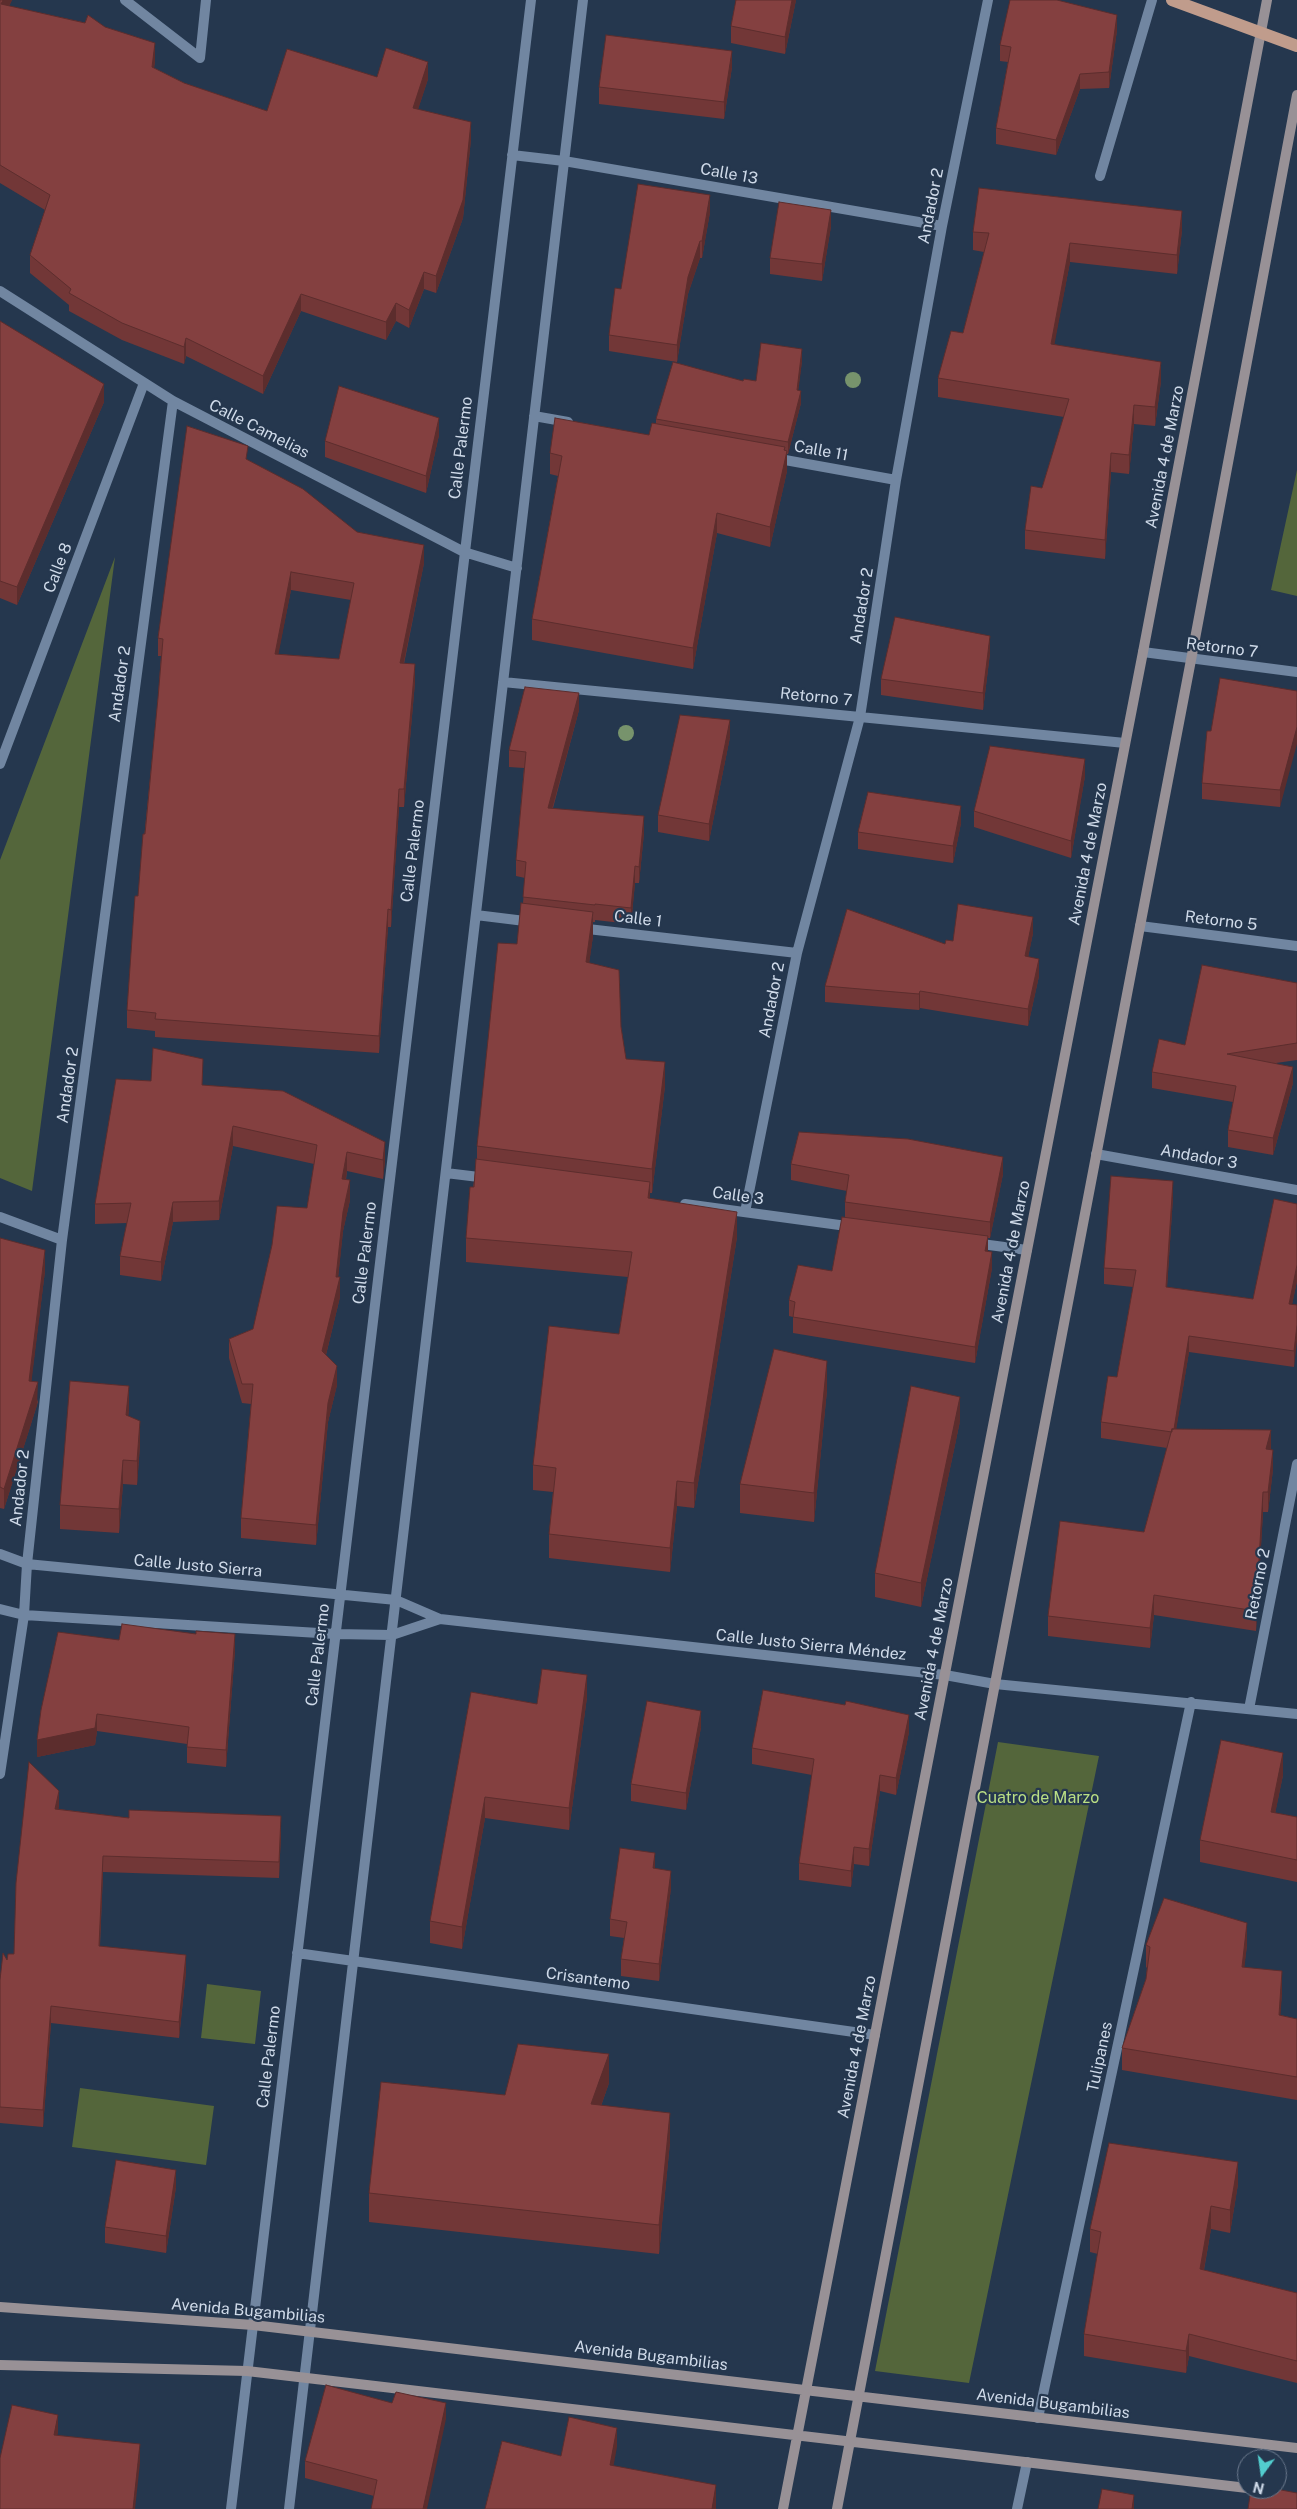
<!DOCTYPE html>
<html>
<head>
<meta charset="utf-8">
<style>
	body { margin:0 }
	#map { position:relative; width:1297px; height:2509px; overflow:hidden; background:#25374e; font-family:"Public Sans",sans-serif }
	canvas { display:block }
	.north { position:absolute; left:1237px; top:2449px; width:50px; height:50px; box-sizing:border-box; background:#25374e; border:1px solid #69788c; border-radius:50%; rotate:194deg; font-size:14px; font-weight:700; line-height:20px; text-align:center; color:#cfdae9 }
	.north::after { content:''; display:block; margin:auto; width:18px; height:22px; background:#52cdce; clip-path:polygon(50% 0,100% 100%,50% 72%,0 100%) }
</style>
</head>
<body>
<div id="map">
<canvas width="1297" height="2509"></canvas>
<div class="north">N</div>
</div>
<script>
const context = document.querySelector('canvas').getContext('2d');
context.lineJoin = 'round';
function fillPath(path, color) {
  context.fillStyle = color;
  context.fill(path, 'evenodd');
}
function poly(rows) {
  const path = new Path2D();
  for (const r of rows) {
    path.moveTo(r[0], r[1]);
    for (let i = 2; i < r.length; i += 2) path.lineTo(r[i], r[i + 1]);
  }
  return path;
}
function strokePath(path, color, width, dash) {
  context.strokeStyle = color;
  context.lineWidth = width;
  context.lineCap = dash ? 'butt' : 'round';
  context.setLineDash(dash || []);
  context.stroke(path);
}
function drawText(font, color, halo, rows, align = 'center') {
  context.font = font + ' "Public Sans",sans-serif';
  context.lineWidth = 4.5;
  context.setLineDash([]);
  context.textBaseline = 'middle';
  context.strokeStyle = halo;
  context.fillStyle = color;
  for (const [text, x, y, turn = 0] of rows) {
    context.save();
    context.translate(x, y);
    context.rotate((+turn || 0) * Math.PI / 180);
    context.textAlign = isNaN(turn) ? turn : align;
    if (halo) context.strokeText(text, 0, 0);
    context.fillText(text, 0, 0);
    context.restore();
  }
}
const green = poly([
	[1297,470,1297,596,1271,590],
	[115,557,32,1191,0,1178,0,860],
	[998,1742,1099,1756,969,2383,875,2371],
	[207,1984,261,1991,255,2044,201,2038],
	[80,2088,214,2106,206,2165,72,2147]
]);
const lane = poly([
	[1100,176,1152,0]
]);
const street = poly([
	[125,0,200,58],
	[200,58,206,0],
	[512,155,564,161,942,226],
	[0,291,173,401,464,552,517,568],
	[534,416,568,422],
	[774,458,896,480],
	[1143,652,1297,672],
	[503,682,1125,743],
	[0,764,144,383],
	[476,915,533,922],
	[1140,926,1297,946],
	[579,928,797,953],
	[1096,1154,1297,1190],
	[446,1173,487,1178],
	[685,1204,854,1227],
	[745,1212,797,953,860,717,896,480,942,226,988,0],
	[0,1217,62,1240],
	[974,1243,1027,1250],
	[0,1554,27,1564,396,1600,440,1619,945,1675,995,1684,1297,1714],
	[0,1609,24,1615,335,1634,392,1635,440,1619],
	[1249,1709,1297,1464],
	[0,1774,24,1615,27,1564,62,1240,173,401],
	[297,1953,875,2035],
	[1038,2418,1191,1702],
	[231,2509,531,0],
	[289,2509,583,0],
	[1017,2509,1027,2462]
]);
const secondary = poly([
	[0,2307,253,2325,1297,2448],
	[0,2365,247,2371,1247,2488],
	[783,2509,1143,652,1267,0],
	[837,2509,1191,660,1297,95]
]);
const primary = poly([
	[1172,0,1297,46]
]);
const trees = [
	[853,380],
	[626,733]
];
const wall = poly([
	[0,0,12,0,9,6,105,27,155,61,154,68,184,83,267,111,377,77,428,79,418,109,471,139,463,218,436,293,424,289,409,328,396,321,386,340,301,311,263,394,186,356,184,364,122,340,69,311,69,305,30,273,30,255,45,210,0,183],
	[736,0,796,0,785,54,731,43,731,26],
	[1117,30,1109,88,1080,89,1056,155,996,144,996,128,1008,62,1000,61,1000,45],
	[732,67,724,119,599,104,599,87],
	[710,212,702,258,700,258,688,294,677,362,609,351,609,335,621,289],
	[831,226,822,281,770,274,770,258],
	[1182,230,1177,274,1070,262,1054,344,1161,381,1155,426,1134,424,1129,474,1111,472,1105,559,1025,549,1025,530,1042,488,1064,417,938,397,938,378,963,333,984,252,973,250,973,232],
	[0,321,104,402,17,605,0,598],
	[802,361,798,390,801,403,788,454,787,454,787,471,770,547,717,533,693,669,532,640,532,619,558,476,550,474,550,453,649,435,656,424,656,419,743,381,756,381],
	[439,435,426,493,325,457,325,441],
	[248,460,357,532,424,563,404,664,415,682,404,807,399,807,391,927,388,927,379,1053,155,1037,155,1031,127,1028,127,1010,158,698,161,656,158,656,158,638],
	[291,590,351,600,339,659,278,654],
	[990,653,983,710,881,695,881,679],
	[1297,691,1280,807,1202,799,1202,783,1211,731],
	[579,710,553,808,644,833,639,883,635,883,631,924,595,920,595,922,593,922,593,936,589,963,621,1027,626,1059,665,1086,652,1193,650,1193,650,1198,737,1237,694,1508,677,1506,670,1572,549,1558,549,1534,553,1492,533,1490,533,1465,619,1334,628,1277,466,1262,466,1238,477,1159,477,1146,517,944,523,903,525,878,516,876,516,860,524,768,509,767,509,750],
	[730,737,709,841,658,832,658,815],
	[1085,776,1071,858,974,827,974,811],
	[961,823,953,863,858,849,858,832],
	[1033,933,1028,957,1039,976,1028,1026,920,1008,919,1010,825,1002,825,986,945,944,953,941],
	[1297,983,1297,1060,1276,1063,1293,1083,1273,1155,1228,1147,1228,1130,1233,1102,1152,1088,1152,1072,1185,1045],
	[202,1085,283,1091,385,1161,383,1179,347,1171,346,1180,350,1200,343,1231,338,1277,340,1297,326,1355,337,1385,328,1422,316,1545,241,1538,241,1518,251,1404,242,1403,229,1358,229,1339,253,1329,307,1208,314,1164,233,1146,219,1220,173,1222,161,1281,120,1275,120,1256,127,1223,95,1224,95,1204],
	[791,1164,1003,1174,990,1238,988,1238,988,1251,992,1268,975,1363,793,1333,793,1317,789,1316,789,1300,832,1271,845,1217,845,1202,847,1191,791,1180],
	[1173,1197,1167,1287,1253,1299,1297,1204,1297,1281,1292,1304,1297,1305,1294,1367,1189,1352,1176,1429,1271,1450,1273,1469,1268,1512,1263,1512,1256,1631,1154,1615,1150,1648,1048,1636,1048,1616,1144,1532,1167,1448,1101,1438,1101,1422,1117,1377,1133,1287,1104,1284,1104,1268],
	[0,1238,45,1271,31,1382,38,1402,37,1405,4,1509,0,1508],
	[827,1390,814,1522,740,1513,740,1484],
	[129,1410,128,1416,140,1445,137,1485,123,1484,119,1533,60,1529,60,1505],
	[960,1421,921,1607,875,1597,875,1573],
	[119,1640,235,1650,226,1767,187,1763,187,1744,97,1731,95,1745,37,1757],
	[471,1692,537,1704,587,1697,569,1830,485,1818,462,1949,430,1943,430,1921],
	[701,1727,686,1810,631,1801,631,1784],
	[909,1732,896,1795,880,1791,869,1866,854,1864,851,1887,799,1880,799,1863,812,1775,752,1764,752,1748],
	[1283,1775,1275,1813,1297,1817,1297,1882,1200,1862,1200,1840],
	[59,1807,58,1809,129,1818,281,1832,279,1878,103,1872,100,1946,186,1972,179,2038,51,2023,43,2127,0,2123,0,1980,7,1960,14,1954],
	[655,1868,671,1888,659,1981,621,1976,621,1959,624,1938,610,1936,610,1919],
	[1146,1945,1247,1945,1244,1967,1282,1993,1280,2015,1297,2019,1297,2100,1122,2070,1122,2048,1146,1979,1147,1968,1146,1967],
	[609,2083,601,2106,670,2142,659,2254,369,2222,369,2193,505,2095],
	[1238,2184,1230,2233,1211,2229,1204,2270,1297,2293,1297,2383,1189,2356,1186,2373,1084,2356,1084,2334,1098,2254,1090,2252,1090,2229],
	[176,2187,166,2253,105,2243,105,2227],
	[446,2419,374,2496,305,2478,305,2461]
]);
const shadedWall = poly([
	[3,0,12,0,1,22,1,4],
	[792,0,796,0,785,54,785,37],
	[1117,15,1117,30,1109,88,1109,72],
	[155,43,155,61,152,85,152,67],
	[732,51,732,67,724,119,724,102],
	[428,62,428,79,413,125,413,108],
	[1080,74,1080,89,1056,155,1056,140],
	[471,122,471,139,463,218,436,293,436,276],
	[710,195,710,212,702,258,702,241],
	[831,210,831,226,822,281,822,264],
	[1182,211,1182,230,1177,274,1177,255],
	[700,241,700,258,688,294,677,362,677,345,688,277],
	[1070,243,1070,262,1051,363,1051,344],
	[424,272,424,289,409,328,409,310],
	[301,294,301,311,263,394,263,376],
	[396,303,396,321,386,340,386,322],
	[186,338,186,356,184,364,184,347],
	[802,349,802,361,797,402,797,390],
	[1161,362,1161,381,1155,426,1155,407],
	[104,384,104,402,17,605,17,587],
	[801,391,801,403,788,454,788,442],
	[1134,405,1134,424,1129,474,1129,455],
	[439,418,439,435,426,493,426,476],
	[785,447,785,458,787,451,787,471,770,547,770,527],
	[1111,453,1111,472,1105,559,1105,540],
	[717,513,717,533,693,669,693,648],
	[424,545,424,563,400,681,400,663],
	[291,572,291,590,275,672,275,654],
	[990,636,990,653,983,710,983,693],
	[415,664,415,682,404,807,404,789],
	[579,693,579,710,548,824,548,808],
	[730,720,730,737,709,841,709,824],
	[1297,727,1297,744,1280,807,1280,790],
	[1085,759,1085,776,1071,858,1071,841],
	[399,789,399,807,391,927,391,910],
	[961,806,961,823,953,863,953,846],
	[644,816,644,833,639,883,639,867],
	[635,866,635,883,631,924,631,908],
	[388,909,388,927,379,1053,379,1036],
	[593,912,593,936,586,986,586,962],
	[1033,917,1033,933,1025,973,1025,956],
	[1039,959,1039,976,1028,1026,1028,1009],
	[920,991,920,1008,919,1010,919,994],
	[665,1062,665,1086,652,1193,652,1169],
	[1293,1067,1293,1083,1273,1155,1273,1138],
	[233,1126,233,1146,219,1220,219,1201],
	[385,1142,385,1161,383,1179,383,1160],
	[347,1152,347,1171,342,1199,342,1179],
	[1003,1157,1003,1174,990,1238,990,1222],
	[350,1180,350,1200,343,1231,337,1289,340,1277,340,1297,322,1371,322,1351,336,1277,343,1212],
	[1173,1181,1173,1197,1166,1303,1166,1287],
	[650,1182,650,1207,648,1198],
	[173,1202,173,1222,161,1281,161,1262],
	[737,1212,737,1237,694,1508,694,1483],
	[988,1236,988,1252,985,1251],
	[45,1250,45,1271,29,1402,29,1381],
	[992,1252,992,1268,975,1363,975,1347],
	[1297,1265,1297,1281,1289,1320,1289,1304],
	[1297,1325,1297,1341,1294,1367,1294,1351],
	[1189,1336,1189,1352,1173,1449,1173,1432],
	[827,1361,827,1390,814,1522,814,1493],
	[337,1366,337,1385,328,1422,316,1545,316,1525,328,1403],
	[38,1382,37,1405,4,1509,4,1489],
	[129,1386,129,1410,126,1440,126,1415],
	[960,1397,960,1421,921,1607,921,1583],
	[140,1421,140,1445,137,1485,137,1461],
	[1271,1430,1271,1449,1266,1449],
	[1273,1450,1273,1469,1268,1512,1268,1492],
	[123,1460,123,1484,119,1533,119,1509],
	[677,1481,677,1506,670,1572,670,1548],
	[1263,1492,1263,1512,1256,1631,1256,1611],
	[1154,1595,1154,1615,1150,1648,1150,1628],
	[235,1634,235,1650,226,1767,226,1750],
	[587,1675,587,1697,569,1830,569,1808],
	[701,1711,701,1727,686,1810,686,1793],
	[97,1714,97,1731,95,1745,37,1757,37,1740],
	[909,1715,909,1732,896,1795,896,1778],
	[1283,1753,1283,1775,1271,1834,1271,1812],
	[880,1775,880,1791,869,1866,869,1849],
	[59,1791,59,1807,55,1825,55,1809],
	[485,1797,485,1818,462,1949,462,1927],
	[281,1816,281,1832,279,1878,279,1862],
	[854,1847,854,1864,851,1887,851,1871],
	[655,1853,655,1870,653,1868],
	[103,1856,103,1872,99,1962,99,1946],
	[671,1871,671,1888,659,1981,659,1964],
	[1247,1923,1247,1945,1242,1989,1242,1967],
	[186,1955,186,1972,179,2038,179,2022],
	[1282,1971,1282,1993,1279,2037,1279,2015],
	[51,2006,51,2023,43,2127,43,2110],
	[609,2054,609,2083,591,2134,591,2104],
	[670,2113,670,2142,659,2254,659,2225],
	[1238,2162,1238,2184,1230,2233,1230,2210],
	[176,2170,176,2187,166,2253,166,2236],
	[1211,2206,1211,2229,1200,2291,1200,2269],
	[1189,2334,1189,2356,1186,2373,1186,2351],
	[446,2403,446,2419,427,2509,423,2509],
	[58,2415,58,2433,54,2453,54,2435],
	[617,2428,617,2447,610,2485,610,2465],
	[140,2444,140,2463,135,2509,133,2509],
	[716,2485,716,2509,712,2509],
	[1134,2495,1134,2509,1132,2509]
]);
const building = poly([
	[0,0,3,0,1,4,85,23,88,15,105,27,155,43,152,67,184,83,267,111,287,49,377,77,386,48,428,62,413,108,471,122,463,200,436,276,424,272,409,310,396,303,386,322,301,294,263,376,186,338,184,347,122,323,69,293,71,289,30,255,50,195,0,165,0,0],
	[736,0,792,0,785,37,731,26,736,0],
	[1010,0,1057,0,1117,15,1109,72,1080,74,1056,140,996,128,1011,47,1000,45,1010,0],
	[606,35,732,51,724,102,599,87,606,35],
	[638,184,710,195,702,241,700,241,688,277,677,345,609,335,615,288,621,289,638,184],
	[979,188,1182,211,1177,255,1070,243,1051,344,1161,362,1155,407,1134,405,1129,455,1111,453,1105,540,1025,530,1031,486,1042,488,1069,399,938,378,951,331,963,333,989,233,973,232,979,188],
	[779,202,831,210,822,264,770,258,779,202],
	[0,321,104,384,17,587,0,581,0,321],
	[761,343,802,349,797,390,801,391,788,442,656,419,673,362,743,381,744,379,756,381,761,343],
	[339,386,439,418,426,476,325,441,339,386],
	[555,418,649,435,652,423,785,447,784,450,787,451,770,527,717,513,693,648,532,619,562,456,550,453,555,418],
	[187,426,248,446,246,459,303,489,357,532,424,545,400,663,415,664,404,789,399,789,391,910,388,909,379,1036,155,1019,156,1013,127,1010,135,896,138,896,143,834,145,834,158,698,163,639,158,638,187,426],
	[291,572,354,583,339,659,275,654,291,572],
	[895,617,990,636,983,693,881,679,895,617],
	[1220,678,1297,691,1297,727,1280,790,1202,783,1207,731,1211,731,1220,678],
	[525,687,579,693,548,808,644,816,639,867,635,866,631,908,595,904,595,905,523,897,526,862,516,860,526,752,509,750,525,687],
	[680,715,730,720,709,824,658,815,680,715],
	[990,746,1085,759,1071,841,974,811,990,746],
	[868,792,961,806,953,846,858,832,868,792],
	[521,903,593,912,586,962,619,970,621,1027,626,1059,665,1062,652,1169,477,1146,498,943,517,944,521,903],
	[958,904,1033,917,1025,956,1039,959,1028,1009,920,991,919,994,825,986,847,909,945,944,946,940,953,941,958,904],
	[1202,965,1297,983,1297,1043,1227,1054,1293,1067,1273,1138,1228,1130,1236,1086,1152,1072,1159,1039,1185,1045,1202,965],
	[153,1048,203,1059,202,1085,283,1091,385,1142,383,1160,347,1152,342,1179,350,1180,343,1212,336,1277,340,1277,322,1351,337,1366,328,1403,316,1525,241,1518,253,1384,242,1384,229,1339,253,1329,272,1245,277,1206,307,1208,317,1145,233,1126,219,1201,173,1202,161,1262,120,1256,131,1203,95,1204,116,1079,151,1081,153,1048],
	[799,1132,908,1139,1003,1157,990,1222,845,1202,849,1175,791,1164,799,1132],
	[476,1159,650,1182,648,1198,737,1212,694,1483,677,1481,670,1548,549,1534,556,1468,533,1465,549,1326,619,1334,632,1252,466,1238,470,1187,474,1187,476,1159],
	[1111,1176,1173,1181,1166,1287,1253,1299,1274,1199,1297,1204,1297,1265,1289,1304,1297,1305,1297,1325,1294,1351,1189,1336,1174,1429,1172,1429,1172,1432,1101,1422,1108,1376,1117,1377,1136,1270,1104,1268,1111,1176],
	[842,1217,988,1236,985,1251,992,1252,975,1347,793,1317,795,1302,789,1300,798,1265,832,1271,842,1217],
	[0,1238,45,1250,29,1381,38,1382,37,1385,4,1489,0,1487,0,1238],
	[774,1349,827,1361,814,1493,740,1484,774,1349],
	[70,1381,129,1386,126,1415,140,1421,137,1461,123,1460,119,1509,60,1505,70,1381],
	[911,1386,960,1397,921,1583,875,1573,911,1386],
	[1172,1429,1271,1430,1266,1449,1273,1450,1268,1492,1263,1492,1256,1611,1154,1595,1150,1628,1048,1616,1060,1521,1144,1532,1172,1429],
	[122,1624,196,1634,196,1631,235,1634,226,1750,187,1747,189,1727,97,1714,95,1728,37,1740,41,1710,58,1632,119,1640,122,1624],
	[542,1669,587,1675,569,1808,485,1797,462,1927,430,1921,471,1692,537,1704,542,1669],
	[763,1690,845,1705,846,1701,909,1715,896,1778,880,1775,869,1849,854,1847,851,1871,799,1863,814,1759,752,1748,763,1690],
	[647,1701,701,1711,686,1793,631,1784,647,1701],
	[1221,1740,1283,1753,1271,1812,1297,1817,1297,1860,1200,1840,1221,1740],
	[29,1762,59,1791,55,1809,129,1818,129,1810,281,1816,279,1862,103,1856,99,1946,186,1955,179,2022,51,2006,43,2110,0,2107,0,1980,3,1953,7,1960,8,1954,14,1954,16,1883,29,1762],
	[620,1848,655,1853,653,1868,671,1871,659,1964,621,1959,627,1922,610,1919,620,1848],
	[1164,1898,1247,1923,1242,1967,1282,1971,1279,2015,1297,2019,1297,2077,1122,2048,1146,1979,1150,1947,1146,1945,1164,1898],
	[518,2044,609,2054,591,2104,670,2113,659,2225,369,2193,381,2082,505,2095,518,2044],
	[1109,2143,1238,2162,1230,2210,1211,2206,1200,2269,1297,2293,1297,2361,1189,2334,1186,2351,1084,2334,1101,2232,1090,2229,1109,2143],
	[116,2160,176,2170,166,2236,105,2227,116,2160],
	[326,2385,392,2403,396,2392,446,2403,423,2509,371,2509,377,2480,305,2461,326,2385],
	[12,2405,58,2415,54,2435,140,2444,133,2509,0,2509,0,2458,12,2405],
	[569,2417,617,2428,610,2465,716,2485,712,2509,485,2509,502,2441,561,2456,569,2417],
	[1102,2489,1134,2495,1132,2509,1098,2509,1102,2489],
	[1251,2489,1276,2489,1297,2493,1297,2509,1248,2509,1251,2489]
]);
const streetNames = [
	["Calle 13",729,174,10],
	["Andador 2",931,206,-79],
	["Calle Camelias",259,429,27],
	["Calle Palermo",461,448,-83],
	["Calle 11",821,451,10],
	["Avenida 4 de Marzo",1165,457,-79],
	["Calle 8",58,568,-69],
	["Andador 2",862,606,-81],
	["Retorno 7",1222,648,7],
	["Andador 2",120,684,-82],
	["Retorno 7",816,697,6],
	["Calle Palermo",413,851,-83],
	["Avenida 4 de Marzo",1088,854,-79],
	["Calle 1",638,919,7],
	["Retorno 5",1221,921,7],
	["Andador 2",772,1000,-79],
	["Andador 2",68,1085,-82],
	["Andador 3",1199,1157,10],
	["Calle 3",738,1196,8],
	["Avenida 4 de Marzo",1011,1252,-79],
	["Calle Palermo",365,1253,-83],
	["Andador 2",20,1488,-84],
	["Calle Justo Sierra",198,1566,5],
	["Retorno 2",1258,1584,-79],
	["Calle Justo Sierra Méndez",811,1645,6],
	["Avenida 4 de Marzo",934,1649,-79],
	["Calle Palermo",318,1655,-83],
	["Crisantemo",588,1979,8],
	["Avenida 4 de Marzo",857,2047,-79],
	["Calle Palermo",269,2057,-83],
	["Tulipanes",1100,2057,-78],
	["Avenida Bugambilias",248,2311,5],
	["Avenida Bugambilias",651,2356,7],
	["Avenida Bugambilias",1053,2404,7]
];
const parkNames = [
	["Cuatro de Marzo",1038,1798]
];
fillPath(green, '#54663b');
strokePath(lane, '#7186a1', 10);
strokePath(street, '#7186a1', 10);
strokePath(secondary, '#989196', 10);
strokePath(primary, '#c09c8c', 12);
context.fillStyle = '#77936c';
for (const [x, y] of trees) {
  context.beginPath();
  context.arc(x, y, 8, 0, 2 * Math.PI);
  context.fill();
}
fillPath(wall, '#723737');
fillPath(shadedWall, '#5c2d2d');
fillPath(building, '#844040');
strokePath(building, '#5c2d2d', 1);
drawText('16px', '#cfdae9', '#25374e', streetNames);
drawText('16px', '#bade84', '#25374e', parkNames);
</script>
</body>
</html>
